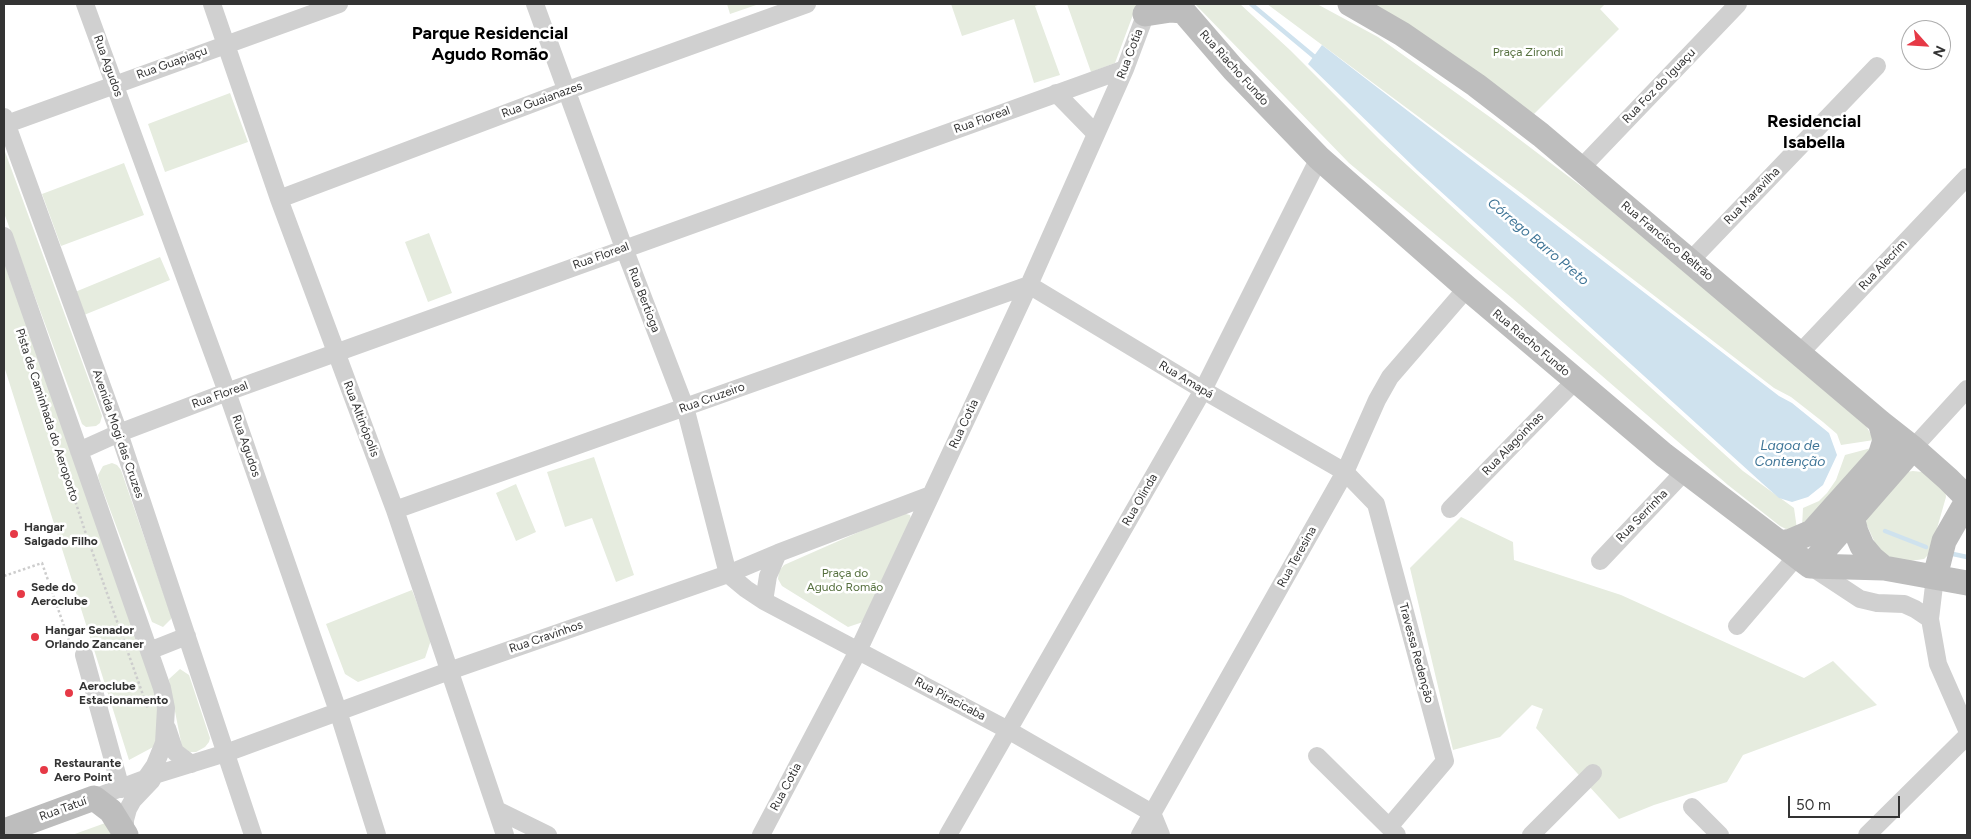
<!DOCTYPE html>
<html>
<head>
<meta charset="utf-8">
<style>
	body { margin:0 }
	#map { position:relative; width:1971px; height:839px; overflow:hidden; background:#fff; font-family:Figtree,sans-serif }
	canvas { display:block }
	.frame { position:absolute; inset:0; border:5px solid #333; pointer-events:none }
	.north { position:absolute; left:1901px; top:20px; width:50px; height:50px; box-sizing:border-box; background:#fff; border:1px solid #adadad; border-radius:50%; rotate:116deg; font-size:14px; font-weight:700; line-height:20px; text-align:center; color:#333 }
	.north::after { content:''; display:block; margin:auto; width:18px; height:22px; background:#e63946; clip-path:polygon(50% 0,100% 100%,50% 72%,0 100%) }
	.scale { position:absolute; left:1788px; top:796px; width:112px; height:22px; box-sizing:border-box; border:2px solid #333; border-top:0; padding-left:6px; font-size:15px; line-height:18px; white-space:nowrap; color:#333; -webkit-text-stroke:4px #fff; paint-order:stroke }
</style>
</head>
<body>
<div id="map">
<canvas width="1971" height="839"></canvas>
<div class="frame"></div>
<div class="north">N</div>
<div class="scale">50 m</div>
</div>
<script>
const context = document.querySelector('canvas').getContext('2d');
context.lineJoin = 'round';
function fillPath(path, color) {
  context.fillStyle = color;
  context.fill(path, 'evenodd');
}
function poly(rows) {
  const path = new Path2D();
  for (const r of rows) {
    path.moveTo(r[0], r[1]);
    for (let i = 2; i < r.length; i += 2) path.lineTo(r[i], r[i + 1]);
  }
  return path;
}
function strokePath(path, color, width, dash) {
  context.strokeStyle = color;
  context.lineWidth = width;
  context.lineCap = dash ? 'butt' : 'round';
  context.setLineDash(dash || []);
  context.stroke(path);
}
function drawText(font, color, halo, rows, align = 'center') {
  context.font = font + ' Figtree,sans-serif';
  context.lineWidth = 5;
  context.setLineDash([]);
  context.textBaseline = 'middle';
  context.strokeStyle = halo;
  context.fillStyle = color;
  for (const [text, x, y, turn = 0] of rows) {
    context.save();
    context.translate(x, y);
    context.rotate((+turn || 0) * Math.PI / 180);
    context.textAlign = isNaN(turn) ? turn : align;
    if (halo) context.strokeText(text, 0, 0);
    context.fillText(text, 0, 0);
    context.restore();
  }
}
const green = poly([
	[727,4,759,4,730,14],
	[951,4,1041,4,1035,6,1060,75,1034,83,1014,19,962,36],
	[1067,4,1137,4,1115,63,1091,72],
	[1195,4,1240,4,1290,50,1381,141,1515,265,1743,471,1794,508,1797,529,1786,529,1780,526,1728,485,1512,298,1349,163],
	[1267,4,1317,4,1378,37,1494,120,1606,205,1865,424,1874,440,1841,445,1837,434,1823,422,1791,397,1774,388,1521,193],
	[1369,4,1605,4,1600,9,1619,29,1534,114],
	[230,93,248,142,165,172,148,124],
	[4,149,102,416,100,423,96,426,86,427,82,424,4,213],
	[124,163,144,215,61,246,42,194],
	[429,233,452,293,428,302,405,242],
	[160,257,170,280,84,315,75,292],
	[4,262,160,699,157,745,129,760,4,366],
	[1875,447,1802,527,1803,508,1819,501,1827,493,1836,480,1845,455],
	[594,457,634,575,616,582,592,518,565,527,547,472],
	[112,463,117,465,121,470,171,615,171,619,163,627,152,622,99,480,98,475,103,466],
	[1913,471,1922,472,1945,489,1946,497,1930,553,1924,559,1910,561,1886,556,1875,543,1866,523,1867,515,1906,472],
	[516,484,536,532,516,541,496,493],
	[902,513,910,515,912,522,866,621,848,627,782,586,778,579,779,571,784,565],
	[1461,517,1513,542,1514,560,1621,595,1804,678,1833,661,1877,705,1743,755,1727,782,1654,805,1619,819,1536,728,1543,709,1532,705,1500,737,1453,750,1410,568],
	[412,590,431,640,425,658,358,682,345,674,326,624],
	[180,669,189,675,210,738,209,742,205,747,196,752,190,752,182,747,170,686,169,679],
	[108,822,112,835,72,835]
]);
const water = poly([
	[1322,45,1779,396,1792,403,1829,433,1837,455,1823,485,1808,497,1792,502,1779,498,1762,483,1417,170,1308,64]
]);
const stream = poly([
	[1251,4,1317,59],
	[1885,531,1926,547],
	[1953,554,1967,557]
]);
const path = poly([
	[32,369,85,531,148,709],
	[4,576,42,563,71,646]
]);
const street = poly([
	[85,4,227,392,338,711,377,835],
	[212,4,279,199,395,510,505,835],
	[535,4,624,248,685,407,728,574],
	[1056,93,1096,134],
	[4,117,119,433,253,835],
	[4,125,339,4],
	[1581,168,1738,4],
	[279,199,568,90,807,4],
	[4,236,162,688,166,708,164,743,155,765,146,778],
	[1690,261,1877,66],
	[1799,354,1967,177],
	[1913,448,1967,389],
	[79,451,119,433,227,392,1125,69],
	[1450,509,1576,380],
	[395,510,1029,285,1203,390,1345,472,1376,504,1445,761,1389,827],
	[1600,561,1685,471],
	[1810,566,1860,599,1877,603,1904,604,1915,609,1930,619],
	[728,574,746,589,764,601,1008,730,1152,813,1161,835],
	[1935,577,1930,619,1938,664,1967,730],
	[764,601,768,576,778,553],
	[1737,626,1797,556],
	[149,651,187,636],
	[84,655,121,789],
	[167,728,175,752,191,764],
	[1317,756,1397,835],
	[94,798,158,774,226,753,449,671,728,574,778,553,931,495],
	[1692,807,1720,835],
	[497,810,548,835],
	[125,833,125,820,128,809,133,800,152,780],
	[761,835,858,651,931,495,1029,285,1125,69,1149,5],
	[948,835,1203,390,1319,158],
	[1140,835,1345,472,1377,400,1390,377,1467,288],
	[1531,835,1593,773],
	[1867,835,1967,736]
]);
const secondary = poly([
	[1177,4,1234,70,1319,158,1467,288,1664,455,1810,566],
	[1350,4,1402,34,1476,85,1541,135,1880,422,1913,448,1948,479,1967,498],
	[1145,14,1171,10,1183,11],
	[1852,517,1856,532,1862,546,1872,558,1884,568],
	[1780,543,1791,541,1812,532,1880,456,1885,440,1880,422],
	[1810,566,1884,568,1967,583],
	[1810,566,1913,448],
	[1935,577,1944,541,1967,501],
	[4,831,94,798,111,811,126,835]
]);
const markers = [
	[14,534,5,"#e63946"],
	[21,594,5,"#e63946"],
	[35,637,5,"#e63946"],
	[69,693,5,"#e63946"],
	[44,770,5,"#e63946"]
];
const parkNames = [
	["Praça Zirondi",1528,52],
	["Praça do",845,573],
	["Agudo Romão",845,587]
];
const streetNames = [
	["Rua Cotia",1130,54,-69],
	["Rua Guapiaçu",172,63,-20],
	["Rua Agudos",108,66,70],
	["Rua Riacho Fundo",1234,68,48],
	["Rua Foz do Iguaçu",1659,86,-46],
	["Rua Guaianazes",542,100,-20],
	["Rua Floreal",982,120,-20],
	["Rua Maravilha",1752,196,-46],
	["Rua Francisco Beltrão",1667,241,40],
	["Rua Floreal",601,256,-20],
	["Rua Alecrim",1883,265,-47],
	["Rua Bertioga",644,300,69],
	["Rua Riacho Fundo",1531,343,40],
	["Rua Amapá",1186,380,31],
	["Rua Floreal",220,395,-20],
	["Rua Cruzeiro",712,398,-20],
	["Pista de Caminhada do Aeroporto",47,415,72],
	["Rua Altinópolis",361,419,69],
	["Rua Cotia",964,424,-65],
	["Avenida Mogi das Cruzes",118,434,71],
	["Rua Alagoinhas",1513,444,-46],
	["Rua Agudos",246,446,71],
	["Rua Olinda",1140,500,-60],
	["Rua Serrinha",1642,516,-46],
	["Rua Teresina",1297,557,-61],
	["Rua Cravinhos",546,637,-19],
	["Travessa Redenção",1416,653,75],
	["Rua Piracicaba",950,699,28],
	["Rua Cotia",786,787,-62],
	["Rua Tatuí",63,809,-20]
];
const poiNames = [
	["Hangar",24,527],
	["Salgado Filho",24,541],
	["Sede do",31,587],
	["Aeroclube",31,601],
	["Hangar Senador",45,630],
	["Orlando Zancaner",45,644],
	["Aeroclube",79,686],
	["Estacionamento",79,700],
	["Restaurante",54,763],
	["Aero Point",54,777]
];
const waterNames = [
	["Córrego Barro Preto",1538,242,40],
	["Lagoa de",1790,446],
	["Contenção",1790,462]
];
const districtNames = [
	["Parque Residencial",490,34],
	["Agudo Romão",490,55],
	["Residencial",1814,122],
	["Isabella",1814,143]
];
fillPath(green, '#e6ecdf');
fillPath(water, '#cfe2ee');
strokePath(stream, '#cfe2ee', 4.5);
strokePath(path, '#cdcdcd', 2.5, [2.5, 2.5]);
strokePath(street, '#d0d0d0', 18);
strokePath(secondary, '#bdbdbd', 25);
for (const [x, y, r, color] of markers) {
  const dot = new Path2D();
  dot.arc(x, y, r, 0, 2 * Math.PI);
  context.fillStyle = color;
  context.fill(dot);
  strokePath(dot, '#fff', 2);
}
drawText('12px', '#56703f', '#fff', parkNames);
drawText('12px', '#333', '#fff', streetNames);
drawText('bold 12px', '#333', '#fff', poiNames, 'left');
drawText('italic 14px', '#3f7597', '#fff', waterNames);
drawText('bold 18px', '#000', '#fff', districtNames);
</script>
</body>
</html>
